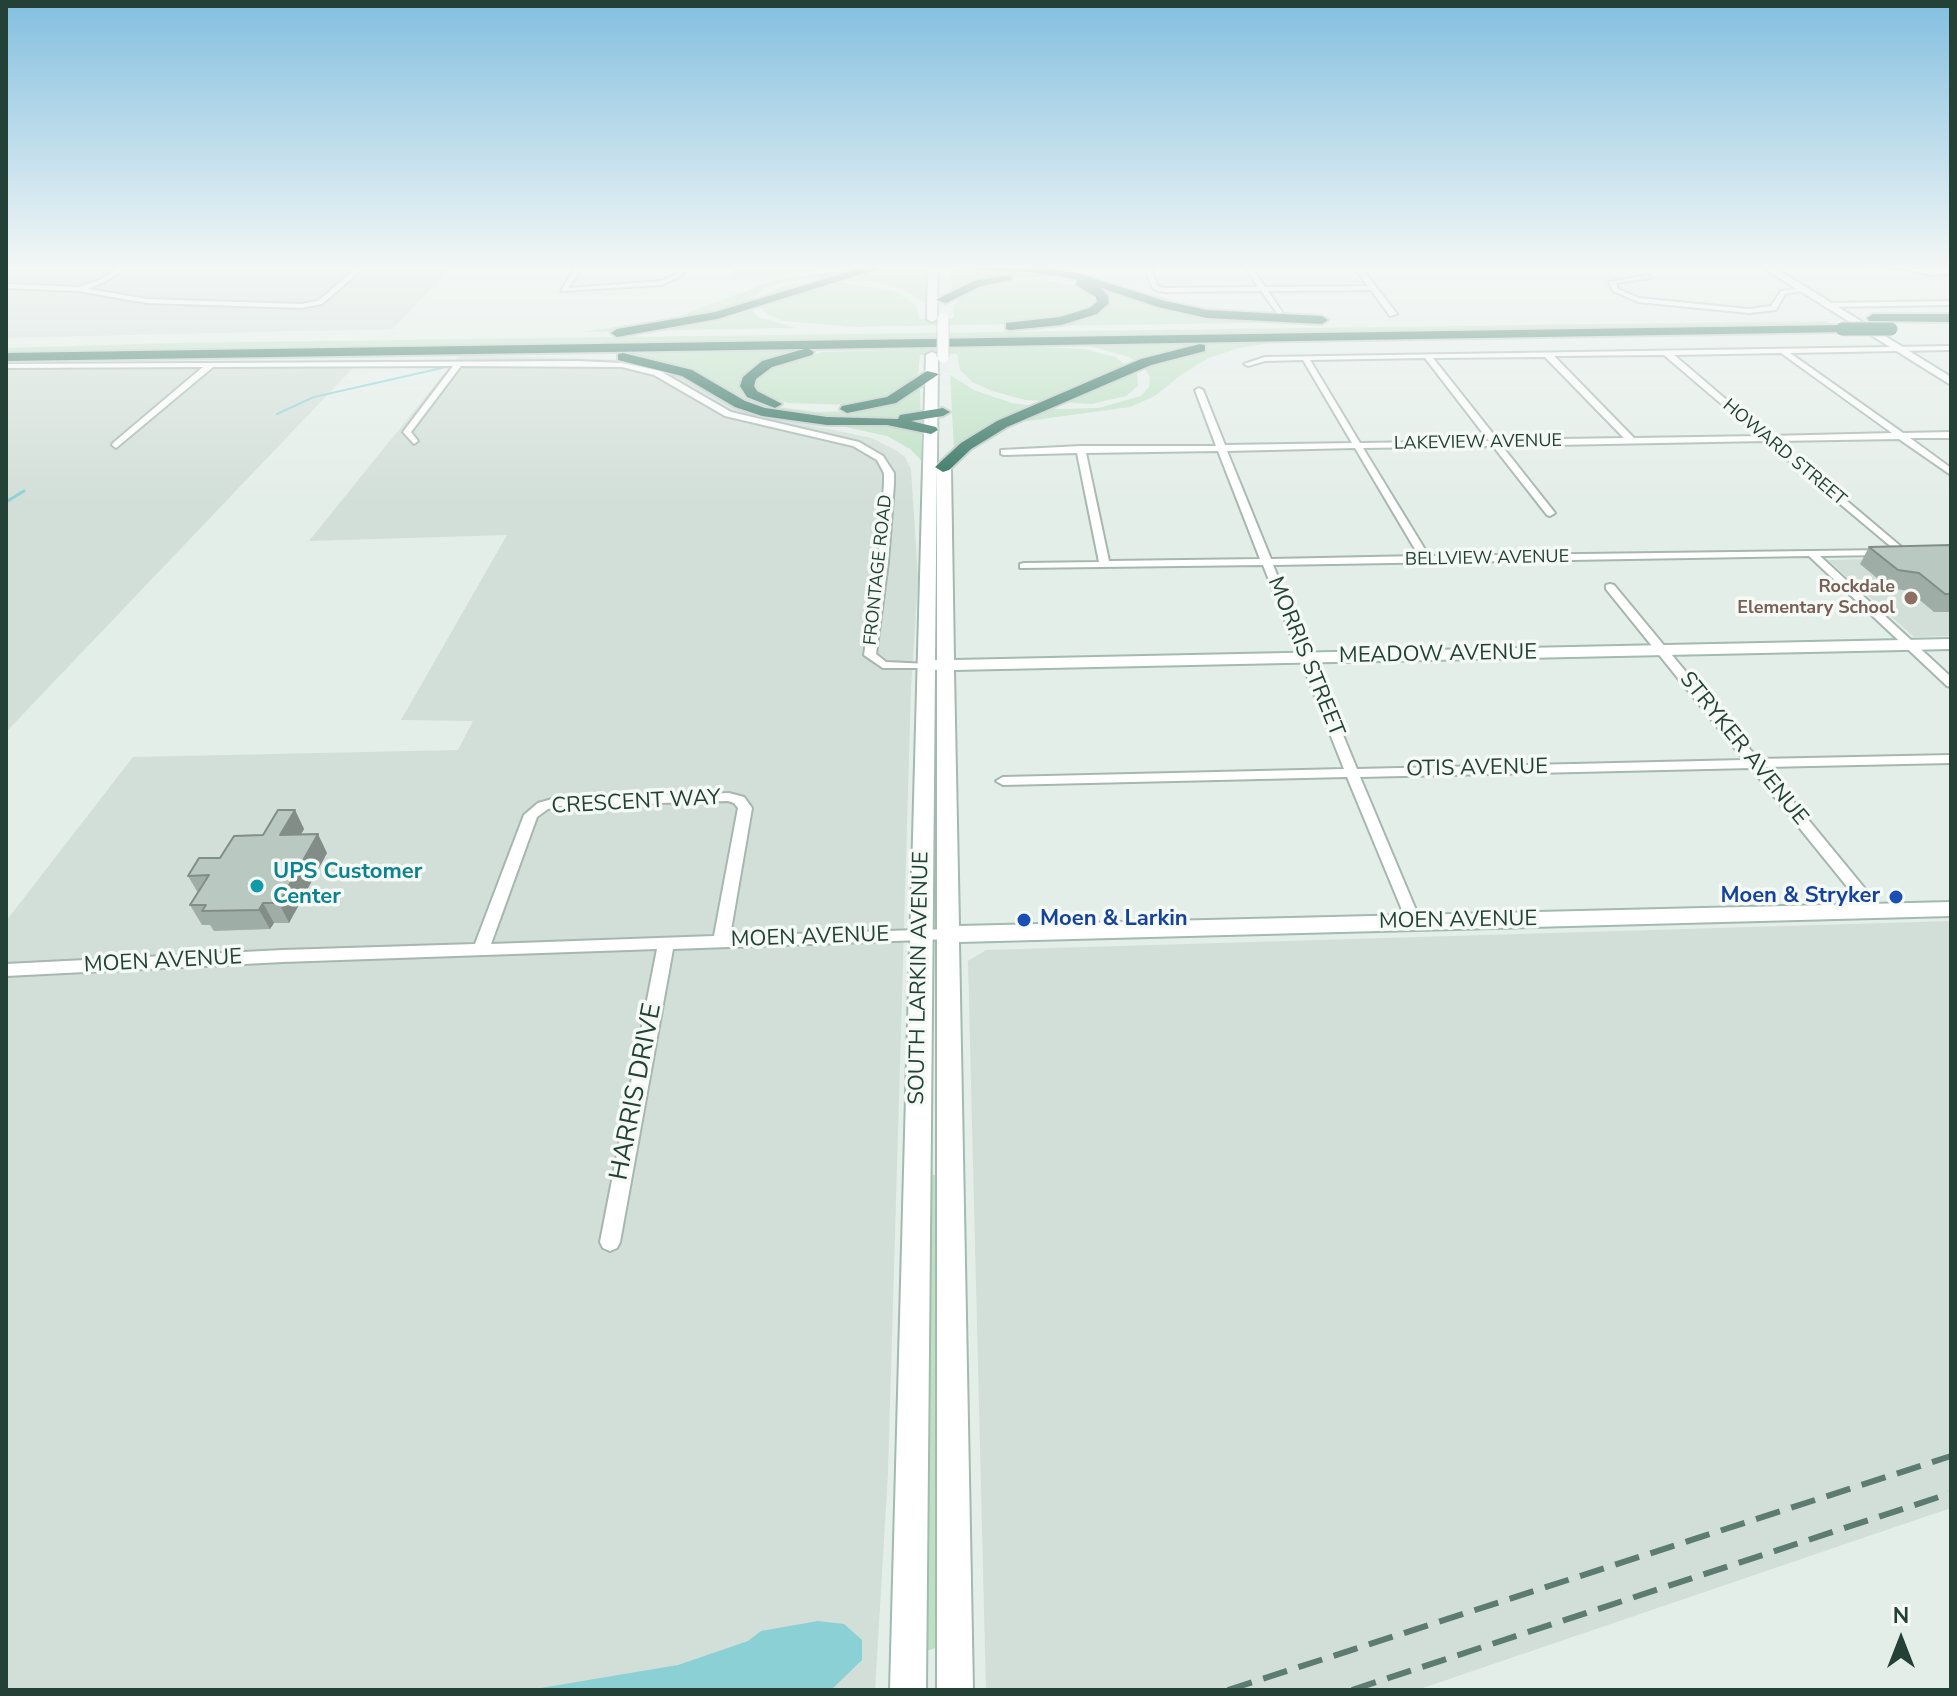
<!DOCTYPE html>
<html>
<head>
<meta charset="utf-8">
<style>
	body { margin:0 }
	#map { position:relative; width:1957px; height:1696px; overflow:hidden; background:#e4eee9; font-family:"Nunito Sans",sans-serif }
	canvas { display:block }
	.frame { position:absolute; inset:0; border:8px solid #234136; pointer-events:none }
	.north { position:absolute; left:1861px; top:1600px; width:80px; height:80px; -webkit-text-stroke:6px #f5faf7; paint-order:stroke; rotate:0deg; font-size:22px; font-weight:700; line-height:32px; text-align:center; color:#234136 }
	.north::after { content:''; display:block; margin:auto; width:28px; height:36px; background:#234136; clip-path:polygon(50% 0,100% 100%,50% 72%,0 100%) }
</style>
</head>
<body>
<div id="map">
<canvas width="1957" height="1696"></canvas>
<div class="frame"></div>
<div class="north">N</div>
</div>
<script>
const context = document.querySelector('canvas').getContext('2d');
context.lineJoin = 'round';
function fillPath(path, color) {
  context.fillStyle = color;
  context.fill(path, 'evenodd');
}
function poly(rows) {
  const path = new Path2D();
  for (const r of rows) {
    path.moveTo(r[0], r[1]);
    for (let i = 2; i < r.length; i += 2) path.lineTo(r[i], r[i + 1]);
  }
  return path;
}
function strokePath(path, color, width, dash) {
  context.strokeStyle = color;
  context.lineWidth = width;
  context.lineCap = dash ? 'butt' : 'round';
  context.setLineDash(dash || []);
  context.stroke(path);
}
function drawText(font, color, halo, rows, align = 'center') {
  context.font = font + ' "Nunito Sans",sans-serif';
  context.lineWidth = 7;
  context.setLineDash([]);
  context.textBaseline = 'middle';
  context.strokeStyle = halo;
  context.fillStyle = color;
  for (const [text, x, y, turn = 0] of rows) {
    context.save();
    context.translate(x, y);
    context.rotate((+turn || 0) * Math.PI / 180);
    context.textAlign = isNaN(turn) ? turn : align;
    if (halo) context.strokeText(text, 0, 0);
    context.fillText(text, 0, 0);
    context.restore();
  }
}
const built = poly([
	[6,266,453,266,393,329,6,338],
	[734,266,851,266,765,279,728,280],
	[459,355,628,360,687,378,739,409,756,414,872,438,897,451,905,457,911,469,918,578,911,689,888,1473,875,1690,6,1690,6,921,133,757,458,750,473,721,401,720,507,535,309,541],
	[168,365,353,368,6,732,6,368],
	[1951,557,1951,636,1914,637,1828,560],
	[1951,921,1951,1508,1417,1690,986,1690,968,961,986,950]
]);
const green = poly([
	[876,266,926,266,926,303,902,289,869,281,806,278,766,287,750,301,749,306,758,317,796,328,582,332,674,318,778,279],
	[950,266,1005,266,1076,277,1188,312,1315,322,1036,326,1106,303,1079,281,1054,277,1009,277,952,292],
	[1035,279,1084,287,1095,294,1097,301,1076,315,1009,324,856,327,782,321,765,313,760,304,763,296,783,286,835,281,895,291,916,305,919,319,954,318,954,305,962,294,984,284],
	[1827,321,1836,327,276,347,6,355,6,348,171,343],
	[1290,340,1239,348,1209,358,1182,374,1155,396,1130,407,1013,423,954,450,950,375,974,390,1012,403,1059,409,1098,408,1141,396,1149,387,1150,377,1144,367,1129,357,1082,344],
	[837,346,793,353,759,365,742,382,770,406,817,412,850,411,906,396,920,389,922,461,910,449,887,436,754,407,691,372,671,365,620,354,574,351],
	[1018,346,1085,349,1115,357,1137,373,1138,386,1126,396,1092,404,1025,400,992,391,972,382,960,370,957,354,920,355,918,374,912,382,884,398,851,405,788,403,766,397,756,387,755,381,763,370,822,352],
	[930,1175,937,1175,940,1236,939,1647,926,1651]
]);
const water = poly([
	[818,1621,844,1624,862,1640,862,1660,831,1690,529,1690,678,1665,748,1641,761,1631]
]);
const streamFar1 = poly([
	[1850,266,1896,269,1933,276,1951,275],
	[277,414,314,397,442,368]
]);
const stream = poly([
	[6,502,24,491]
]);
const street = poly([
	[121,266,129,266,104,282,88,289,147,299,301,304,318,301,359,266,366,266,322,304,301,308,147,303,78,291,6,288,6,284,79,287,100,280,121,266],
	[576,266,583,266,568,288,661,281,676,274,681,266,687,266,681,276,662,285,561,291,576,266],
	[1144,266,1150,266,1158,287,1164,288,1258,287,1245,266,1251,266,1265,287,1368,286,1353,266,1360,266,1397,314,1390,316,1371,290,1268,291,1282,312,1278,314,1261,291,1164,292,1153,289,1144,266],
	[1648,275,1650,278,1616,283,1618,289,1639,298,1749,309,1771,306,1781,291,1804,288,1807,290,1785,294,1776,310,1749,313,1638,302,1613,291,1609,282,1648,275],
	[1951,301,1951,305,1827,307,1823,305,1827,303,1951,301],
	[1951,346,1951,350,1790,353,1903,433,1951,432,1951,438,1910,438,1951,468,1951,475,1899,439,1776,441,1905,550,1906,552,1901,555,1765,441,1502,446,1555,513,1550,516,1547,515,1493,446,1363,448,1429,556,1887,550,1888,552,1883,555,1820,556,1951,677,1951,687,1947,686,1809,556,1273,565,1357,769,1744,760,1606,589,1606,585,1610,584,1614,585,1758,759,1951,755,1951,763,1765,767,1880,907,1882,911,1880,915,1870,915,1751,768,1360,777,1421,922,1419,926,1414,927,1409,926,1407,922,1347,777,1003,785,996,781,1003,777,1344,769,1263,565,1020,568,1020,564,1024,563,1099,562,1077,453,1004,455,1001,454,1001,450,1081,446,1216,446,1195,390,1199,388,1203,390,1225,445,1352,443,1303,360,1265,361,1248,366,1244,364,1265,357,1951,346],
	[1781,353,1892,433,1769,436,1674,355,1781,353],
	[1664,355,1759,436,1634,438,1554,356,1664,355],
	[1545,357,1624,438,1498,440,1433,358,1545,357],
	[1425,358,1489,441,1360,443,1310,360,1425,358],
	[1355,448,1419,556,1271,559,1227,451,1355,448],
	[1218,451,1260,559,1109,561,1086,453,1218,451],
	[577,361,622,363,660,371,731,412,859,442,883,456,894,473,894,484,888,562,876,654,886,662,929,664,929,668,883,668,864,655,878,562,884,484,884,473,877,460,853,446,725,416,654,375,622,367,461,366,411,432,418,441,414,444,403,432,453,366,213,367,116,448,112,445,113,443,203,367,6,368,6,364,577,361],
	[729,793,744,797,752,808,730,936,950,929,955,930,958,934,955,938,950,939,673,949,620,1242,617,1248,610,1251,603,1248,600,1242,657,949,283,962,6,976,6,964,283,950,475,944,524,815,538,803,556,798,729,793],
	[728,801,734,803,738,808,714,936,491,944,537,817,548,809,557,806,728,801]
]);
const secondary = poly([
	[928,266,938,266,937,319,932,322,927,319,928,266],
	[1760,266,1772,266,1951,377,1951,385,1760,266],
	[932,352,938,355,935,660,937,660,937,469,944,465,951,469,954,660,1951,639,1951,649,954,670,959,926,1951,902,1951,916,959,942,973,1690,937,1690,937,670,935,670,926,1690,890,1690,926,355,932,352]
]);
const highway = poly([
	[869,266,887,266,717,319,617,337,611,333,617,329,715,312,869,266],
	[959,266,1037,266,1076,273,1165,301,1207,310,1322,316,1328,320,1322,324,1207,318,1158,307,1101,288,1108,296,1109,303,1097,314,1061,325,1010,330,1006,329,1006,323,1060,317,1089,308,1097,302,1096,297,1076,285,1077,280,1070,278,1032,272,964,269,959,266],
	[1008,275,1012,276,1012,280,981,286,946,303,936,300,974,281,1008,275],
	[1873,314,1951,314,1951,322,1869,321,1867,318,1873,314],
	[1842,325,1846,326,1846,332,809,349,814,352,812,355,772,367,756,379,754,386,757,391,782,404,775,408,747,397,740,386,743,377,762,361,804,349,6,361,6,353,1842,325],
	[1200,344,1205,345,1205,351,1151,365,1007,427,971,449,949,470,943,472,935,467,961,443,997,421,1141,359,1200,344],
	[623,353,692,370,745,401,765,408,827,417,898,419,900,415,943,408,950,412,943,416,911,421,936,427,938,430,931,434,887,425,827,425,762,416,735,407,682,376,618,360,618,354,623,353],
	[927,371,939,374,896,403,847,413,840,409,842,406,887,397,927,371]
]);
const rail = poly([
	[1228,1690,1951,1456],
	[1352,1690,1951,1493]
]);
const secondaryBridge = poly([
	[943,319,943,357]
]);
const highwayBridge = poly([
	[1842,329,1891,329]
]);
const wall = poly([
	[1951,545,1951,612,1934,612,1909,591,1889,588,1860,564,1869,547],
	[295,810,304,829,301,834,327,853,289,923,274,923,270,929,214,931,210,925,202,925,190,905,198,893,188,876,263,835]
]);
const shadedWall = poly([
	[295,810,304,829,290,854,280,835],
	[318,834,327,853,289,923,279,903],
	[263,903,274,923,270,929,259,910]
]);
const building = poly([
	[1951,545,1951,594,1945,594,1919,573,1898,570,1869,547,1951,545],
	[278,810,295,810,280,835,318,834,279,903,263,903,259,910,202,911,206,905,190,905,209,875,188,876,199,858,220,858,234,836,263,835,278,810]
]);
const markers = [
	[1911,598,8,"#8d6e63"],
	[257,886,8,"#0f9aa8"],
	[1896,897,8,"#1a4fb4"],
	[1024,920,8,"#1a4fb4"]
];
const farStreetnames = [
	["LAKEVIEW AVENUE",1478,443,-1],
	["HOWARD STREET",1784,453,40],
	["BELLVIEW AVENUE",1487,559,-1],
	["FRONTAGE ROAD",879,570,-84]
];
const farEducationnames = [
	["Rockdale",1895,588],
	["Elementary School",1895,609]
];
const streetNames = [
	["MEADOW AVENUE",1438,655,-1],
	["MORRIS STREET",1305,657,68],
	["STRYKER AVENUE",1743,749,51],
	["OTIS AVENUE",1477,769,-1],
	["CRESCENT WAY",636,803,-3],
	["MOEN AVENUE",1458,921,-1],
	["MOEN AVENUE",810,938,-2],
	["MOEN AVENUE",163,962,-3],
	["SOUTH LARKIN AVENUE",920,978,-89]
];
const cultureNames = [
	["UPS Customer",273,873],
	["Center",273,898]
];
const transitNames = [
	["Moen & Stryker",1880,897],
	["Moen & Larkin",1040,920,"left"]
];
const nearStreetnames = [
	["HARRIS DRIVE",637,1092,-79]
];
fillPath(built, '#d2ded8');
fillPath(green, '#bde0c3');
fillPath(water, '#8bd0d5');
strokePath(streamFar1, '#8bd0d5', 2);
strokePath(stream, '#8bd0d5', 3);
strokePath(street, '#a6b7b0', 4);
strokePath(secondary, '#a2bab0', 4);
strokePath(highway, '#c1cac7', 4);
fillPath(street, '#fff');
fillPath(secondary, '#fff');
fillPath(highway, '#2d6f5c');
strokePath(rail, '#5d7c71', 6, [25, 12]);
strokePath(secondaryBridge, '#a2bab0', 13, []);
strokePath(highwayBridge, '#c1cac7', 15, []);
strokePath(secondaryBridge, '#fff', 11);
strokePath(highwayBridge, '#2d6f5c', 13);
fillPath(wall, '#9fada7');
fillPath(shadedWall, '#828d88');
fillPath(building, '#b9c9c2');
strokePath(building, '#828d88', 2);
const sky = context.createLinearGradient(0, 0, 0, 504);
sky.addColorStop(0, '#83bfe0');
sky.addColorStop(0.53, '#f3f7f5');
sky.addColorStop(1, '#f3f7f500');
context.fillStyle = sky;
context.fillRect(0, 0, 1957, 504);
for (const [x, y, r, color] of markers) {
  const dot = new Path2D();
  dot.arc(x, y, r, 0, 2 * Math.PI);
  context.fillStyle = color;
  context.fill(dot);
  strokePath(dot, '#f5faf7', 3);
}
drawText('18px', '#234136', '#f5faf7', farStreetnames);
drawText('bold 18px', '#785e54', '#f5faf7', farEducationnames, 'right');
drawText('22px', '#234136', '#f5faf7', streetNames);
drawText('bold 22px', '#0d838f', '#f5faf7', cultureNames, 'left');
drawText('bold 22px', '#164399', '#f5faf7', transitNames, 'right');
drawText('26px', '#234136', '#f5faf7', nearStreetnames);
</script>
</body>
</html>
